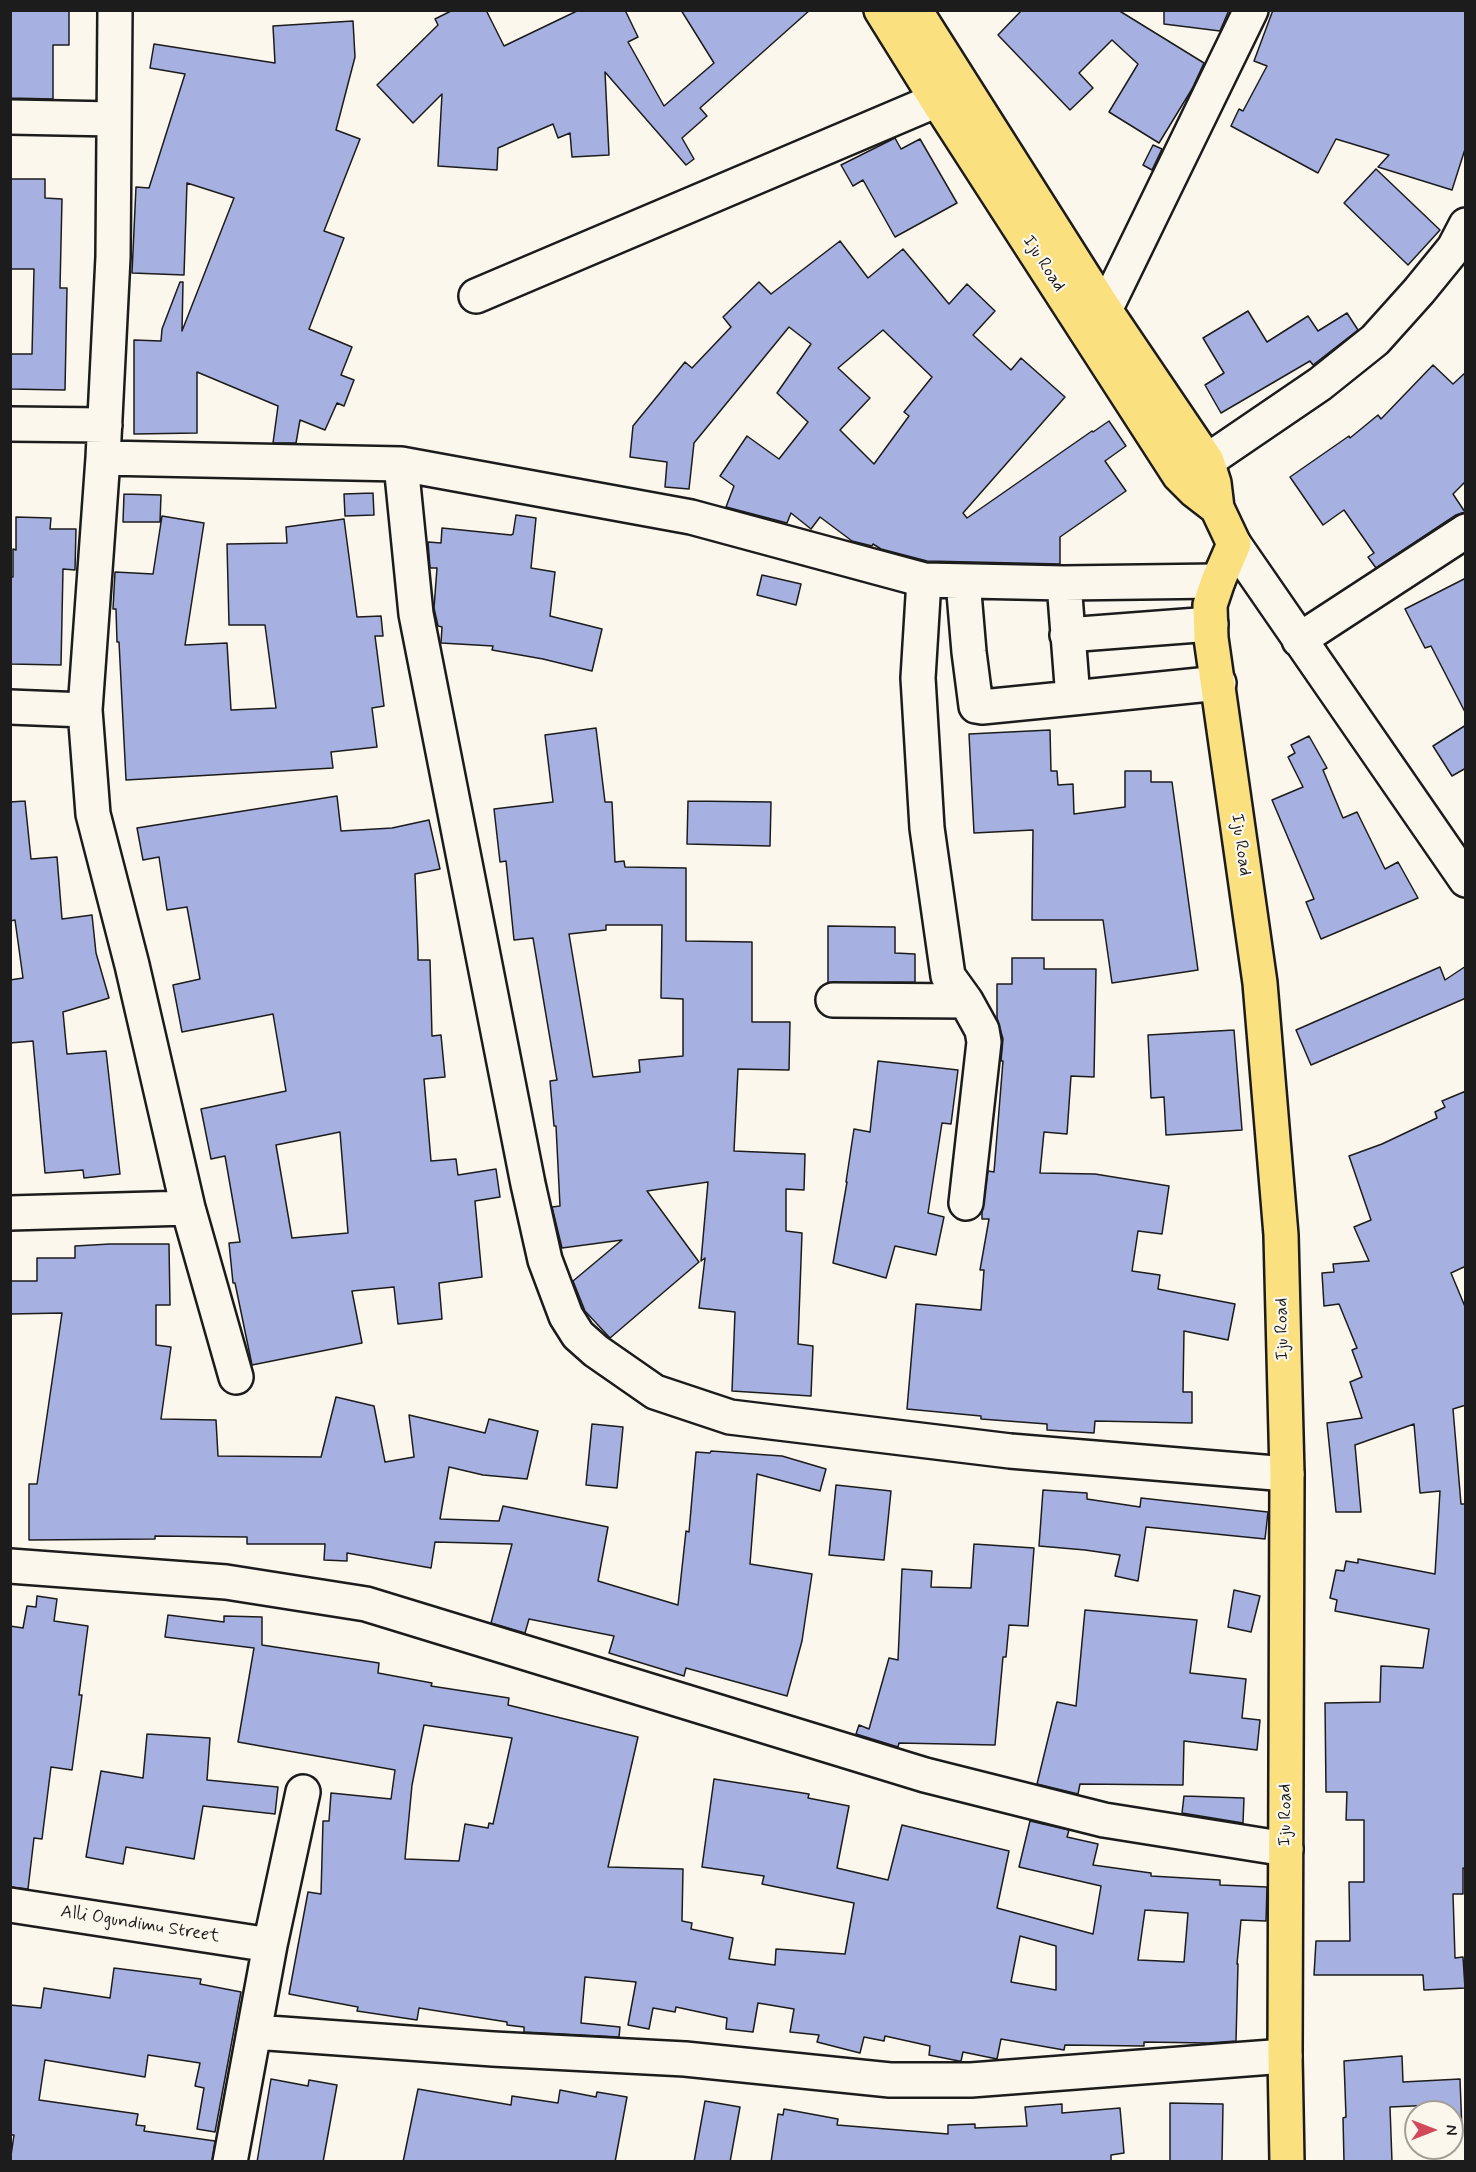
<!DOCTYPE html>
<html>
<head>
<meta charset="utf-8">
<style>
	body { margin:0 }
	#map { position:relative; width:1476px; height:2172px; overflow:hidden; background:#fbf7ec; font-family:Mynerve,sans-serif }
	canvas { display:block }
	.frame { position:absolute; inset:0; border:12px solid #1c1c1c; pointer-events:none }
	.north { position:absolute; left:1404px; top:2100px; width:60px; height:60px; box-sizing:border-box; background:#fbf7ec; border:2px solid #a29f99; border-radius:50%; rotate:90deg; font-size:16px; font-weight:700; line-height:24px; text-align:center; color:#1c1c1c }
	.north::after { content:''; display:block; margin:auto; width:21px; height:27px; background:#d1495b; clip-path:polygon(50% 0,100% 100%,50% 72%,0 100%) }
</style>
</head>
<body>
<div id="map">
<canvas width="1476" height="2172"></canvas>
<div class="frame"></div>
<div class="north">N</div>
</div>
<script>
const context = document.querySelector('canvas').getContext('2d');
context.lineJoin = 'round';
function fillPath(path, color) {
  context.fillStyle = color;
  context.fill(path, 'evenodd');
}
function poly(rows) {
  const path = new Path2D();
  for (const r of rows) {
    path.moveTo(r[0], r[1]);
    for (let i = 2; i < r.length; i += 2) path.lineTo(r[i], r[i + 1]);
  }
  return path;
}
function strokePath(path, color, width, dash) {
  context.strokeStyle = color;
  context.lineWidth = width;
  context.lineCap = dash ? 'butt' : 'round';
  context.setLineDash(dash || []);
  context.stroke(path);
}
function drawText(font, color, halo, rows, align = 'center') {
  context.font = font + ' Mynerve,sans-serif';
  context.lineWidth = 4.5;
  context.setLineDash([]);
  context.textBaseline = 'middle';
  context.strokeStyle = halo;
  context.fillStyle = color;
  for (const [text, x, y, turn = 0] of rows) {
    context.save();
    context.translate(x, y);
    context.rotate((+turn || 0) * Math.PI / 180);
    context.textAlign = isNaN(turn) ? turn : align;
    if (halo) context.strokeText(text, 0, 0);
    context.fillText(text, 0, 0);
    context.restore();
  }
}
const building = poly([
	[10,10,69,10,69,45,53,45,53,99,10,98,10,10],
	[453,10,486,10,504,46,579,10,625,10,638,37,628,42,664,106,714,63,681,10,810,10,700,108,707,116,682,138,694,159,686,165,605,72,609,155,572,157,570,133,558,138,553,124,498,148,497,170,438,166,442,94,413,123,377,85,438,25,435,19,453,10],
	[1022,10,1118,10,1204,63,1192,89,1159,143,1109,112,1138,64,1112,40,1079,73,1093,88,1070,110,998,35,1022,10],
	[1164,10,1229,10,1220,31,1164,24,1164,10],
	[1273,10,1466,10,1466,146,1452,190,1378,167,1389,155,1336,139,1318,173,1231,126,1239,109,1243,111,1267,66,1254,61,1273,10],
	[353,21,355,57,336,130,360,139,324,231,344,238,309,329,352,347,341,375,354,380,344,406,337,403,325,430,300,420,296,443,273,443,278,406,197,372,197,433,134,434,134,340,161,341,162,329,180,282,183,282,182,331,234,198,187,183,184,275,132,273,136,187,149,188,185,74,150,68,154,44,275,63,273,26,353,21],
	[895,138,901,149,920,139,957,203,895,237,863,180,853,186,841,165,895,138],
	[1153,145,1162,149,1152,170,1143,165,1153,145],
	[1376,169,1440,230,1408,265,1344,203,1376,169],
	[10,179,45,179,45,198,62,199,60,288,67,288,65,390,10,389,10,354,32,354,34,269,10,269,10,179],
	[840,241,868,278,903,249,949,304,967,284,995,311,973,335,1011,370,1021,358,1065,397,963,513,967,518,1092,431,1093,432,1109,421,1126,446,1105,461,1126,491,1060,537,1060,564,927,561,881,549,873,544,872,546,852,541,820,517,811,529,791,513,787,523,726,507,734,486,720,476,747,436,779,459,808,422,777,393,811,344,789,327,694,443,689,489,665,487,667,462,630,457,633,426,685,362,692,368,731,327,723,317,759,282,771,294,840,241],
	[883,330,932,377,904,412,909,416,874,464,840,430,870,398,838,368,883,330],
	[1248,311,1267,342,1308,316,1318,331,1347,313,1358,330,1313,365,1310,361,1221,413,1205,385,1224,373,1203,338,1248,311],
	[1433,365,1453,384,1466,372,1466,481,1453,494,1465,512,1456,515,1376,568,1368,557,1374,553,1344,510,1323,525,1290,477,1349,436,1350,438,1378,415,1381,419,1433,365],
	[373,493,374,515,345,516,344,494,373,493],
	[124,494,161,495,160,522,123,522,124,494],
	[516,515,536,518,531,568,555,572,550,616,602,629,592,671,543,659,492,650,493,646,441,643,442,627,438,626,434,608,437,568,430,568,428,542,441,543,442,528,511,535,513,534,516,515],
	[162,516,204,523,185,645,227,643,231,710,276,708,265,625,229,625,227,544,287,543,286,527,344,519,357,617,381,616,383,636,375,636,384,706,372,708,377,747,331,752,333,768,126,780,119,642,117,642,116,609,113,609,115,572,153,574,162,516],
	[16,517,51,518,50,529,76,529,75,570,63,569,61,665,10,664,10,577,13,577,13,549,16,550,16,517],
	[762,575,801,584,796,605,757,595,762,575],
	[1466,578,1466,714,1431,646,1425,648,1405,609,1466,578],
	[1466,725,1466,768,1452,776,1433,746,1466,725],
	[596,728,605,802,612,802,615,862,624,861,625,867,686,868,686,941,752,942,752,1022,790,1022,789,1070,738,1069,734,1151,805,1154,804,1190,786,1189,786,1231,802,1233,798,1344,813,1346,811,1396,732,1391,735,1312,699,1308,705,1258,701,1261,708,1182,647,1191,699,1262,610,1338,585,1311,573,1281,622,1240,562,1248,552,1207,560,1206,556,1126,554,1126,550,1081,557,1080,533,938,514,940,506,861,500,862,494,809,553,802,545,735,596,728],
	[606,925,662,925,661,998,683,999,683,1056,639,1060,640,1072,593,1077,569,934,606,930,606,925],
	[1050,730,1051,771,1057,771,1058,785,1073,784,1074,814,1125,807,1125,771,1151,771,1151,782,1172,782,1198,970,1112,983,1103,920,1032,920,1033,830,974,833,969,734,1050,730],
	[1309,736,1327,768,1323,770,1343,818,1357,812,1385,869,1398,862,1418,898,1321,939,1306,902,1314,899,1272,800,1303,787,1288,757,1295,753,1291,745,1309,736],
	[337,796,341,831,392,828,429,820,440,869,415,874,418,951,418,960,430,960,432,1036,441,1035,445,1077,424,1079,431,1161,456,1159,458,1175,496,1169,500,1197,475,1201,482,1277,439,1283,442,1319,398,1324,394,1287,352,1291,362,1343,252,1365,235,1283,233,1283,229,1243,240,1242,225,1156,211,1159,201,1109,286,1091,273,1014,182,1032,173,985,200,979,187,907,167,910,159,857,143,860,137,828,337,796],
	[340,1132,348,1233,292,1238,276,1145,340,1132],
	[25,801,31,859,57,857,62,919,92,915,96,953,109,998,63,1012,67,1054,106,1051,120,1174,84,1178,83,1170,45,1173,33,1041,10,1043,10,980,23,978,15,920,10,921,10,802,25,801],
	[688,801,771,802,770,846,687,844,688,801],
	[828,926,895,927,895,953,915,954,915,982,828,983,828,926],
	[1012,958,1044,958,1044,969,1096,969,1094,1077,1071,1076,1067,1134,1044,1132,1040,1173,1095,1174,1169,1186,1162,1234,1138,1231,1132,1271,1160,1275,1158,1289,1235,1304,1228,1340,1184,1331,1183,1392,1192,1392,1192,1423,1095,1421,1094,1433,1047,1430,1047,1424,981,1419,981,1416,907,1409,916,1304,981,1310,984,1270,980,1270,989,1219,982,1219,982,1212,988,1171,994,1172,1003,1061,1001,1061,1003,1039,997,1018,997,984,1012,984,1012,958],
	[1466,966,1466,998,1311,1065,1296,1030,1440,967,1445,980,1466,966],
	[1234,1030,1242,1130,1166,1135,1164,1097,1151,1098,1148,1035,1234,1030],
	[878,1061,958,1070,951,1124,942,1123,928,1213,944,1217,936,1255,895,1246,886,1278,833,1263,847,1182,846,1182,854,1129,870,1132,878,1061],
	[1466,1091,1466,1266,1451,1273,1466,1309,1466,1405,1453,1409,1461,1504,1466,1504,1466,1869,1463,1868,1463,1894,1453,1894,1455,1958,1463,1957,1465,1988,1424,1990,1423,1975,1314,1975,1316,1941,1350,1941,1349,1882,1364,1882,1364,1820,1346,1820,1347,1792,1326,1792,1325,1703,1380,1702,1381,1666,1423,1668,1429,1629,1335,1611,1337,1600,1330,1598,1336,1570,1344,1571,1346,1561,1358,1563,1358,1559,1435,1574,1440,1491,1420,1493,1414,1424,1355,1445,1361,1512,1336,1512,1327,1423,1362,1418,1350,1382,1362,1377,1352,1350,1357,1348,1339,1304,1324,1306,1322,1273,1334,1272,1333,1264,1369,1261,1354,1227,1371,1220,1349,1156,1382,1144,1437,1118,1435,1112,1445,1107,1442,1101,1466,1091],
	[110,1244,169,1244,170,1305,156,1305,156,1345,171,1347,161,1419,216,1420,218,1456,321,1457,336,1397,374,1406,385,1462,414,1457,409,1415,485,1433,489,1419,538,1431,527,1479,483,1475,449,1467,440,1519,499,1521,503,1506,608,1527,598,1581,678,1605,686,1531,689,1532,696,1452,710,1453,711,1451,782,1456,826,1469,820,1491,757,1474,750,1564,812,1574,802,1641,787,1696,686,1668,684,1676,609,1653,614,1636,529,1619,525,1633,491,1623,512,1544,435,1542,431,1568,347,1553,347,1561,324,1560,325,1544,247,1544,247,1537,155,1536,155,1539,29,1540,29,1484,37,1484,62,1313,10,1314,10,1281,37,1281,37,1258,75,1258,75,1246,110,1244],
	[592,1424,623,1427,617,1488,586,1485,592,1424],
	[836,1485,891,1491,884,1560,829,1555,836,1485],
	[1043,1490,1087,1493,1087,1499,1140,1507,1141,1498,1268,1512,1265,1539,1146,1527,1138,1581,1115,1576,1120,1555,1085,1550,1039,1546,1043,1490],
	[974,1544,1034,1548,1028,1626,1009,1625,1006,1657,1003,1657,995,1745,899,1743,898,1747,856,1734,859,1725,869,1729,889,1658,898,1660,902,1569,932,1571,931,1587,971,1588,974,1544],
	[1234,1590,1260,1596,1251,1632,1228,1627,1234,1590],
	[37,1596,57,1599,54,1621,88,1626,79,1695,82,1695,72,1770,51,1767,42,1839,34,1838,28,1889,10,1887,10,1626,23,1628,27,1606,36,1607,37,1596],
	[1085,1610,1197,1620,1190,1673,1246,1679,1242,1718,1260,1720,1257,1750,1184,1741,1183,1785,1080,1784,1078,1794,1037,1784,1057,1702,1076,1706,1085,1610],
	[168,1615,224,1622,224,1616,262,1617,262,1645,379,1663,378,1673,432,1683,431,1686,509,1698,508,1705,638,1737,608,1867,683,1869,682,1921,692,1923,691,1929,733,1938,729,1959,775,1965,776,1949,845,1954,854,1903,762,1884,764,1876,702,1867,714,1779,809,1794,808,1798,849,1806,837,1868,888,1880,902,1825,1009,1851,997,1908,1093,1934,1101,1886,1019,1867,1030,1821,1069,1830,1067,1837,1098,1844,1093,1865,1151,1873,1151,1876,1220,1880,1220,1885,1267,1887,1266,1921,1241,1920,1237,1964,1238,1964,1236,2041,1208,2043,1144,2042,1144,2046,1065,2045,1064,2050,1001,2039,997,2059,963,2052,961,2061,959,2061,929,2055,930,2046,885,2036,884,2041,864,2037,860,2053,817,2042,819,2035,790,2032,794,2009,758,2003,753,2032,726,2029,727,2018,676,2007,675,2012,653,2008,649,2029,628,2025,636,1982,585,1977,581,2023,620,2027,619,2037,524,2032,524,2027,507,2025,507,2022,419,2008,417,2020,357,2011,358,2007,289,1994,308,1892,321,1894,323,1821,329,1821,331,1793,391,1799,395,1770,238,1742,254,1648,165,1637,168,1615],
	[424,1725,512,1738,493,1824,489,1823,488,1828,465,1824,459,1861,405,1859,412,1785,424,1725],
	[1145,1910,1188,1913,1184,1962,1138,1960,1145,1910],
	[1020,1936,1056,1946,1056,1990,1011,1982,1020,1936],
	[147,1734,210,1738,207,1780,278,1787,275,1814,203,1806,194,1859,126,1847,123,1864,86,1857,101,1771,143,1778,147,1734],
	[1184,1796,1244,1798,1243,1823,1182,1813,1184,1796],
	[114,1968,201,1979,200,1984,241,1992,215,2132,197,2129,204,2088,195,2086,200,2063,148,2055,145,2077,45,2060,39,2100,138,2114,136,2125,145,2126,144,2131,215,2141,212,2162,10,2162,14,2135,10,2135,10,2005,41,2008,44,1988,110,1998,114,1968],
	[1402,2056,1403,2082,1460,2079,1462,2131,1452,2131,1452,2112,1434,2112,1434,2105,1390,2107,1392,2162,1344,2162,1343,2118,1346,2117,1344,2061,1402,2056],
	[271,2079,308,2086,309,2080,337,2085,323,2162,257,2162,271,2079],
	[418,2089,511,2105,512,2096,558,2103,560,2090,596,2097,597,2092,627,2097,615,2162,403,2162,418,2089],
	[705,2101,740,2107,730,2162,694,2162,705,2101],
	[1170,2103,1223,2104,1222,2162,1170,2162,1170,2103],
	[1062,2104,1062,2113,1120,2108,1124,2153,1111,2155,1111,2162,771,2162,778,2114,783,2115,784,2109,838,2119,837,2125,948,2134,948,2125,975,2124,975,2128,1027,2126,1025,2107,1062,2104]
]);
const minor = poly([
	[115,10,113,257,103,458,85,710,93,814,132,965,188,1208,236,1377],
	[10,117,114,119],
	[476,296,937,100],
	[1105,310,1251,10],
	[10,424,105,425],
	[103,458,401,464,691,517,924,580,1064,583,1218,581],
	[401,464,416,614,528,1184,545,1260,566,1316,578,1335,596,1351,655,1392,730,1417,1010,1451,1287,1474],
	[1182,474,1207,461,1320,384,1375,340,1419,291,1454,248,1466,225],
	[1234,544,1466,880],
	[963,581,969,652,976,706,982,707,1073,698],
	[1064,583,1073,698,1219,683],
	[1067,635,1211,624],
	[1299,640,1466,531],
	[10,707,85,710],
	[833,1000,966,1001,948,976,927,828,918,678,924,580],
	[966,1001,982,1030,984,1042,966,1203],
	[10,1213,188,1208],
	[10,1566,226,1582,366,1604,925,1775,1104,1820,1286,1849],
	[10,1905,270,1945],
	[254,2032,493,2049,685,2059,890,2080,971,2080,1285,2056],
	[230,2162,270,1945,303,1792]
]);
const major = poly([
	[881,10,937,100,1179,475,1195,491,1217,508],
	[915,10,1105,310,1207,461,1214,483,1217,508,1234,544,1218,581,1210,605,1211,638,1260,983,1281,1235,1287,1474,1285,2056,1287,2162]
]);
const streetNames = [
	["Iju Road",1043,264,57],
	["Iju Road",1240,845,82],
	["Iju Road",1283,1329,-91],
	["Iju Road",1286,1815,-90],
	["Alli Ogundimu Street",140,1925,9]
];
fillPath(building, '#a6b1e1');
strokePath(building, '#1c1c1c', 1.5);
strokePath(minor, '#1c1c1c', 38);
strokePath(major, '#1c1c1c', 38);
strokePath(minor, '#fbf7ec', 33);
strokePath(major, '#fbe080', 33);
drawText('18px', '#1c1c1c', '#fbf7ec', streetNames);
</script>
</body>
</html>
